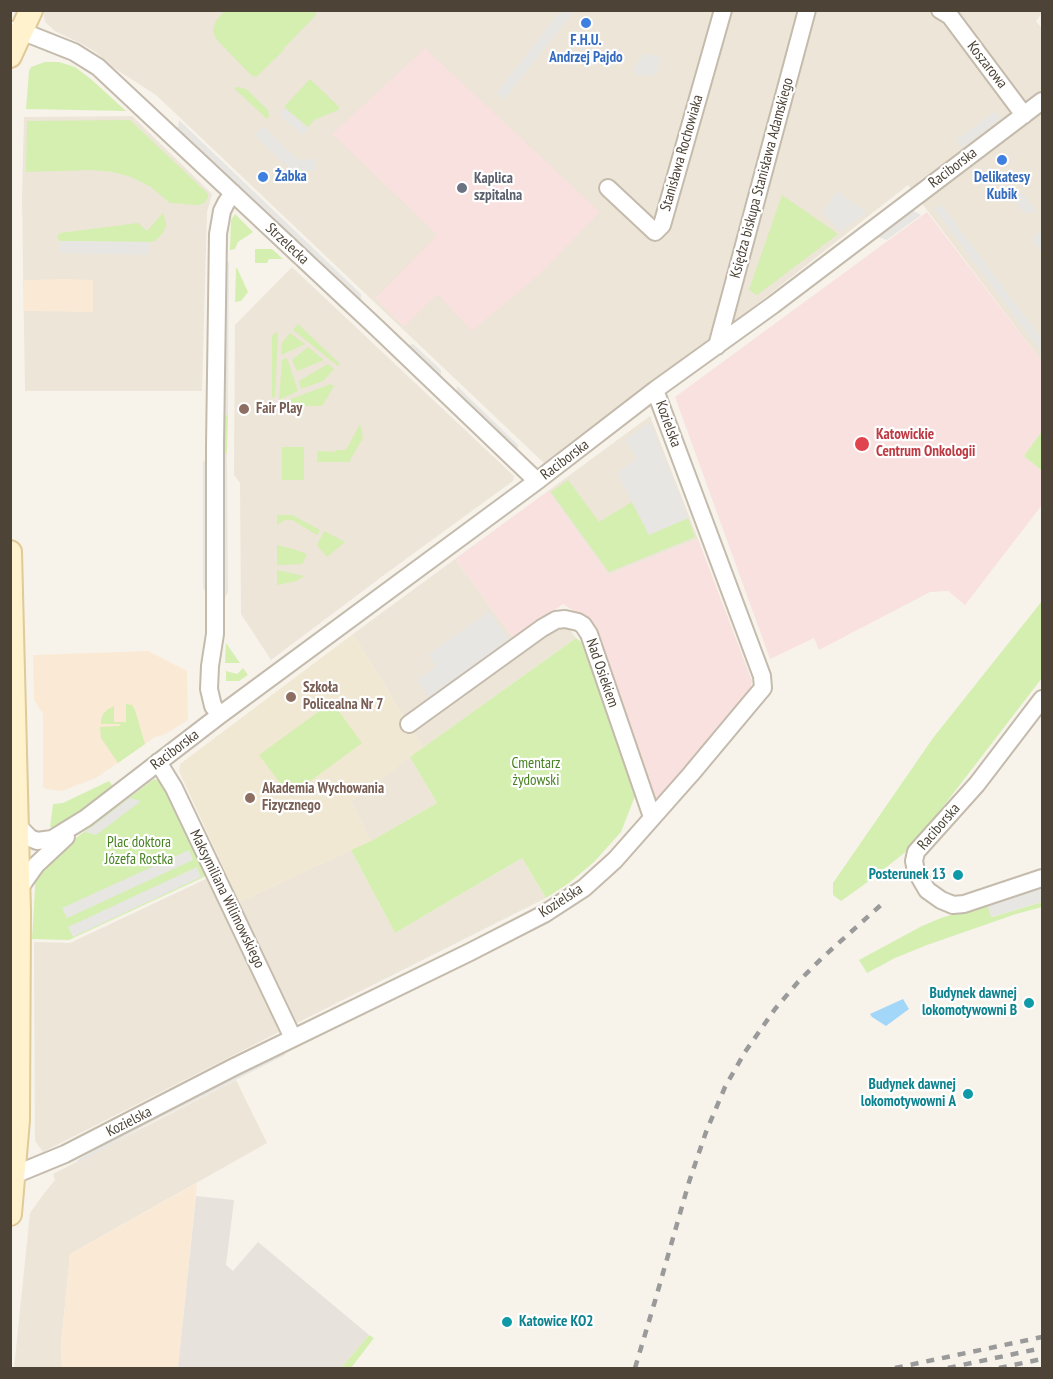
<!DOCTYPE html>
<html>
<head>
<meta charset="utf-8">
<style>
	body { margin:0 }
	#map { position:relative; width:1053px; height:1379px; overflow:hidden; background:#f7f3eb; font-family:"PT Sans Narrow",sans-serif }
	canvas { display:block }
	.frame { position:absolute; inset:0; border:12px solid #4d4437; pointer-events:none }
</style>
</head>
<body>
<div id="map">
<canvas width="1053" height="1379"></canvas>
<div class="frame"></div>
</div>
<script>
const context = document.querySelector('canvas').getContext('2d');
context.lineJoin = 'round';
function fillPath(path, color) {
  context.fillStyle = color;
  context.fill(path, 'evenodd');
}
function poly(rows) {
  const path = new Path2D();
  for (const r of rows) {
    path.moveTo(r[0], r[1]);
    for (let i = 2; i < r.length; i += 2) path.lineTo(r[i], r[i + 1]);
  }
  return path;
}
function strokePath(path, color, width, dash) {
  context.strokeStyle = color;
  context.lineWidth = width;
  context.lineCap = dash ? 'butt' : 'round';
  context.setLineDash(dash || []);
  context.stroke(path);
}
function drawText(font, color, halo, rows, align = 'center') {
  context.font = font + ' "PT Sans Narrow",sans-serif';
  context.lineWidth = 4.5;
  context.setLineDash([]);
  context.textBaseline = 'middle';
  context.strokeStyle = halo;
  context.fillStyle = color;
  for (const [text, x, y, turn = 0] of rows) {
    context.save();
    context.translate(x, y);
    context.rotate((+turn || 0) * Math.PI / 180);
    context.textAlign = isNaN(turn) ? turn : align;
    if (halo) context.strokeText(text, 0, 0);
    context.fillText(text, 0, 0);
    context.restore();
  }
}
const residential = poly([
	[43,10,1042,11,1042,13,1036,21,1042,29,1042,362,908,185,695,353,545,464,156,95,114,68,96,52,82,44,55,31,45,22],
	[132,116,212,194,207,212,202,391,25,391,22,198,24,117],
	[292,267,514,476,513,481,384,575,271,660,241,614,240,483,234,475,235,325],
	[650,416,698,539,608,575,548,491],
	[455,559,514,639,555,610,576,638,423,748,353,634],
	[410,757,437,803,371,841,351,801],
	[351,850,395,933,522,858,546,898,297,1023,239,902],
	[208,878,279,1032,43,1152,35,1141,34,942,70,943],
	[236,1080,267,1143,70,1254,61,1345,62,1368,14,1368,30,1213,46,1191,55,1180,53,1174]
]);
const commercial = poly([
	[69,279,93,280,93,312,24,311,24,280],
	[148,651,187,671,188,720,166,734,155,737,96,778,62,791,46,789,43,787,43,714,34,700,33,655],
	[197,1183,178,1368,62,1368,61,1345,70,1254]
]);
const industrial = poly([
	[196,1196,234,1200,226,1265,233,1271,258,1242,369,1335,341,1368,178,1368]
]);
const education = poly([
	[353,634,423,748,351,801,371,841,239,902,179,771,180,764]
]);
const medical = poly([
	[425,48,600,212,539,275,472,331,437,294,404,327,375,298,437,235,332,134],
	[927,212,1042,362,1042,431,1024,456,1042,471,1042,505,965,605,948,591,930,592,819,650,814,638,770,659,675,397],
	[548,491,608,575,698,539,752,681,750,690,655,802,592,623,563,604,514,639,455,559]
]);
const green = poly([
	[224,11,224,10,317,11,315,16,284,48,283,51,256,77,251,75,217,40,214,34,213,29,216,21],
	[45,62,59,62,75,67,92,80,126,111,26,109,29,71,31,67],
	[310,79,339,107,338,110,314,120,308,127,284,107],
	[238,87,246,89,268,110,269,117,267,119,234,88],
	[130,120,208,194,208,197,204,203,198,205,170,203,151,187,131,177,113,172,91,170,26,172,27,121],
	[782,195,838,234,757,295,749,290],
	[163,213,166,222,166,226,162,234,155,241,150,242,60,241,58,239,57,236,60,233,138,223,147,231],
	[235,214,253,232,238,242,235,249,230,250,231,220],
	[255,249,272,249,283,259,269,259,267,263,255,263],
	[236,268,237,268,248,292,241,301,235,302],
	[298,324,340,364,338,366,293,330],
	[276,332,278,334,275,396,272,398,272,336],
	[290,333,305,344,281,355,282,343],
	[308,347,324,360,297,371,292,360],
	[287,358,298,391,279,400,282,360],
	[328,364,334,369,323,381,301,389,299,381],
	[331,384,334,386,322,406,283,406,283,402],
	[228,413,227,454,221,452,222,419],
	[360,424,363,438,349,462,317,462,318,451,335,452,336,450,346,450],
	[1042,431,1042,471,1024,456],
	[282,447,304,447,304,480,282,480],
	[568,480,599,522,632,502,649,535,688,518,695,537,609,572,551,492],
	[277,515,292,515,320,530,317,535,292,520,285,520,277,525],
	[324,531,345,542,327,557,317,545],
	[277,545,293,549,307,554,302,564,277,565],
	[277,570,304,576,297,581,277,585],
	[1042,601,1042,678,912,847,865,884,841,901,833,895,833,883,933,738],
	[576,638,581,642,637,791,621,832,594,862,569,883,546,898,522,858,395,933,351,850,371,841,437,803,410,757],
	[226,643,240,663,225,663],
	[243,668,248,675,239,681,226,681,226,671,237,674],
	[332,702,362,743,290,796,259,755],
	[126,704,132,705,135,710,145,744,118,763,101,738,100,727,120,726,120,724,101,724,101,720,103,714,108,709,114,706,114,722,126,722],
	[154,779,160,781,166,790,206,876,69,940,32,939,36,871,81,834],
	[109,781,114,788,58,827,50,827,53,804,63,803],
	[1042,902,1042,907,1016,914,927,945,895,958,867,973,859,960,922,926,941,918,987,904,992,917],
	[369,1335,374,1338,351,1368,341,1368]
]);
const parking = poly([
	[561,10,574,11,504,100,496,93],
	[644,54,661,56,656,76,635,75,633,69],
	[285,108,308,129,303,135,279,115],
	[995,111,1001,119,962,148,956,140],
	[179,120,361,294,361,307,177,133],
	[263,126,298,160,316,159,315,171,296,172,290,169,254,135],
	[837,191,867,213,840,232,822,213],
	[1022,193,1037,212,1024,213,1010,195],
	[941,204,1042,339,1042,353,934,209],
	[912,210,921,215,887,240,877,237],
	[246,211,354,313,347,314,246,218],
	[1042,229,1042,253,1031,238],
	[60,241,150,242,150,255,60,253],
	[224,253,229,263,228,413,222,419],
	[413,344,441,370,441,385,410,355,409,345],
	[457,386,518,445,517,456,456,397],
	[650,422,688,518,649,535,617,473,637,458,625,440],
	[221,452,227,454,228,592,222,603],
	[209,455,208,596,203,588,203,462],
	[489,611,511,642,431,699,417,680,436,666,428,655],
	[130,798,141,801,96,835,85,832],
	[189,850,193,860,67,918,62,908],
	[197,867,201,877,73,937,68,927],
	[1042,888,1042,902,991,917,987,904],
	[285,1050,285,1055,146,1125,80,1162,76,1161,143,1121]
]);
const water = poly([
	[903,999,909,1009,886,1026,872,1017,870,1014]
]);
const minor = poly([
	[940,10,950,16,1024,115],
	[12,30,21,31,74,52,98,67,377,328,537,481],
	[608,188,655,232,662,225,723,10],
	[717,346,807,10],
	[1042,699,977,784,916,852,914,861,916,871,927,890,941,900,953,905,964,904,1042,878],
	[220,715,213,706,209,689,210,666,215,634,215,445,218,234,222,211,226,203,233,193],
	[409,724,542,628,556,620,565,619,578,622,583,625,589,634,652,817],
	[158,762,174,788,293,1038],
	[18,826,30,838,37,841,52,839,86,818,220,715,537,481,655,390,773,305,1042,101],
	[19,889,36,865,66,837],
	[14,1175,65,1154,234,1067,470,952,544,914,584,888,615,860,691,774,752,701,763,688,762,676,655,390]
]);
const secondary = poly([
	[10,56,31,10],
	[10,552,19,912,18,1120,10,1214]
]);
const rail = poly([
	[635,1368,655,1301,689,1182,706,1132,725,1087,745,1052,775,1009,798,982,822,958,882,904],
	[895,1368,1042,1337],
	[948,1368,1042,1348],
	[999,1368,1042,1359]
]);
const markers = [
	[586,23,6,"#3f7fe0"],
	[1002,160,6,"#3f7fe0"],
	[263,177,6,"#3f7fe0"],
	[462,188,6,"#6b7280"],
	[244,409,6,"#8d6e63"],
	[862,444,8,"#e0444e"],
	[291,697,6,"#8d6e63"],
	[250,798,6,"#8d6e63"],
	[958,875,6,"#0f9aa8"],
	[1029,1003,6,"#0f9aa8"],
	[968,1094,6,"#0f9aa8"],
	[507,1322,6,"#0f9aa8"]
];
const shopNames = [
	["F.H.U.",586,41],
	["Andrzej Pajdo",586,58],
	["Żabka",275,177,"left"],
	["Delikatesy",1002,178],
	["Kubik",1002,195]
];
const streetNames = [
	["Koszarowa",987,65,52],
	["Stanisława Rochowiaka",682,153,-74],
	["Raciborska",953,168,-37],
	["Księdza biskupa Stanisława Adamskiego",762,178,-75],
	["Strzelecka",287,244,43],
	["Kozielska",668,424,70],
	["Raciborska",565,460,-37],
	["Nad Osiekiem",602,673,71],
	["Raciborska",175,750,-37],
	["Raciborska",939,827,-49],
	["Maksymiliana Wilimowskiego",227,899,64],
	["Kozielska",561,901,-33],
	["Kozielska",129,1122,-27]
];
const worshipNames = [
	["Kaplica",474,179],
	["szpitalna",474,196]
];
const educationNames = [
	["Fair Play",256,409],
	["Szkoła",303,688],
	["Policealna Nr 7",303,705],
	["Akademia Wychowania",262,789],
	["Fizycznego",262,806]
];
const healthNames = [
	["Katowickie",876,435],
	["Centrum Onkologii",876,452]
];
const parkNames = [
	["Cmentarz",536,764],
	["żydowski",536,781],
	["Plac doktora",139,843],
	["Józefa Rostka",139,860]
];
const cultureNames = [
	["Posterunek 13",946,875],
	["Budynek dawnej",1017,994],
	["lokomotywowni B",1017,1011],
	["Budynek dawnej",956,1085],
	["lokomotywowni A",956,1102],
	["Katowice KO2",519,1322,"left"]
];
fillPath(residential, '#ece5d8');
fillPath(commercial, '#faead5');
fillPath(industrial, '#e7e2dc');
fillPath(education, '#f1e8d3');
fillPath(medical, '#f8e1de');
fillPath(green, '#d4efb0');
fillPath(parking, '#e8e6e2');
fillPath(water, '#a2d7f9');
strokePath(minor, '#c4bbac', 20);
strokePath(secondary, '#dfca98', 26);
strokePath(minor, '#fff', 16);
strokePath(secondary, '#fff2cd', 22);
strokePath(rail, '#9a9a9a', 4.5, [8, 8]);
for (const [x, y, r, color] of markers) {
  const dot = new Path2D();
  dot.arc(x, y, r, 0, 2 * Math.PI);
  context.fillStyle = color;
  context.fill(dot);
  strokePath(dot, '#fff', 2);
}
drawText('bold 15px', '#366cbe', '#fff', shopNames);
drawText('15px', '#4d4437', '#fff', streetNames);
drawText('bold 15px', '#5b616d', '#fff', worshipNames, 'left');
drawText('bold 15px', '#785e54', '#fff', educationNames, 'left');
drawText('bold 15px', '#be3a42', '#fff', healthNames, 'left');
drawText('15px', '#478121', '#fff', parkNames);
drawText('bold 15px', '#0d838f', '#fff', cultureNames, 'right');
</script>
</body>
</html>
